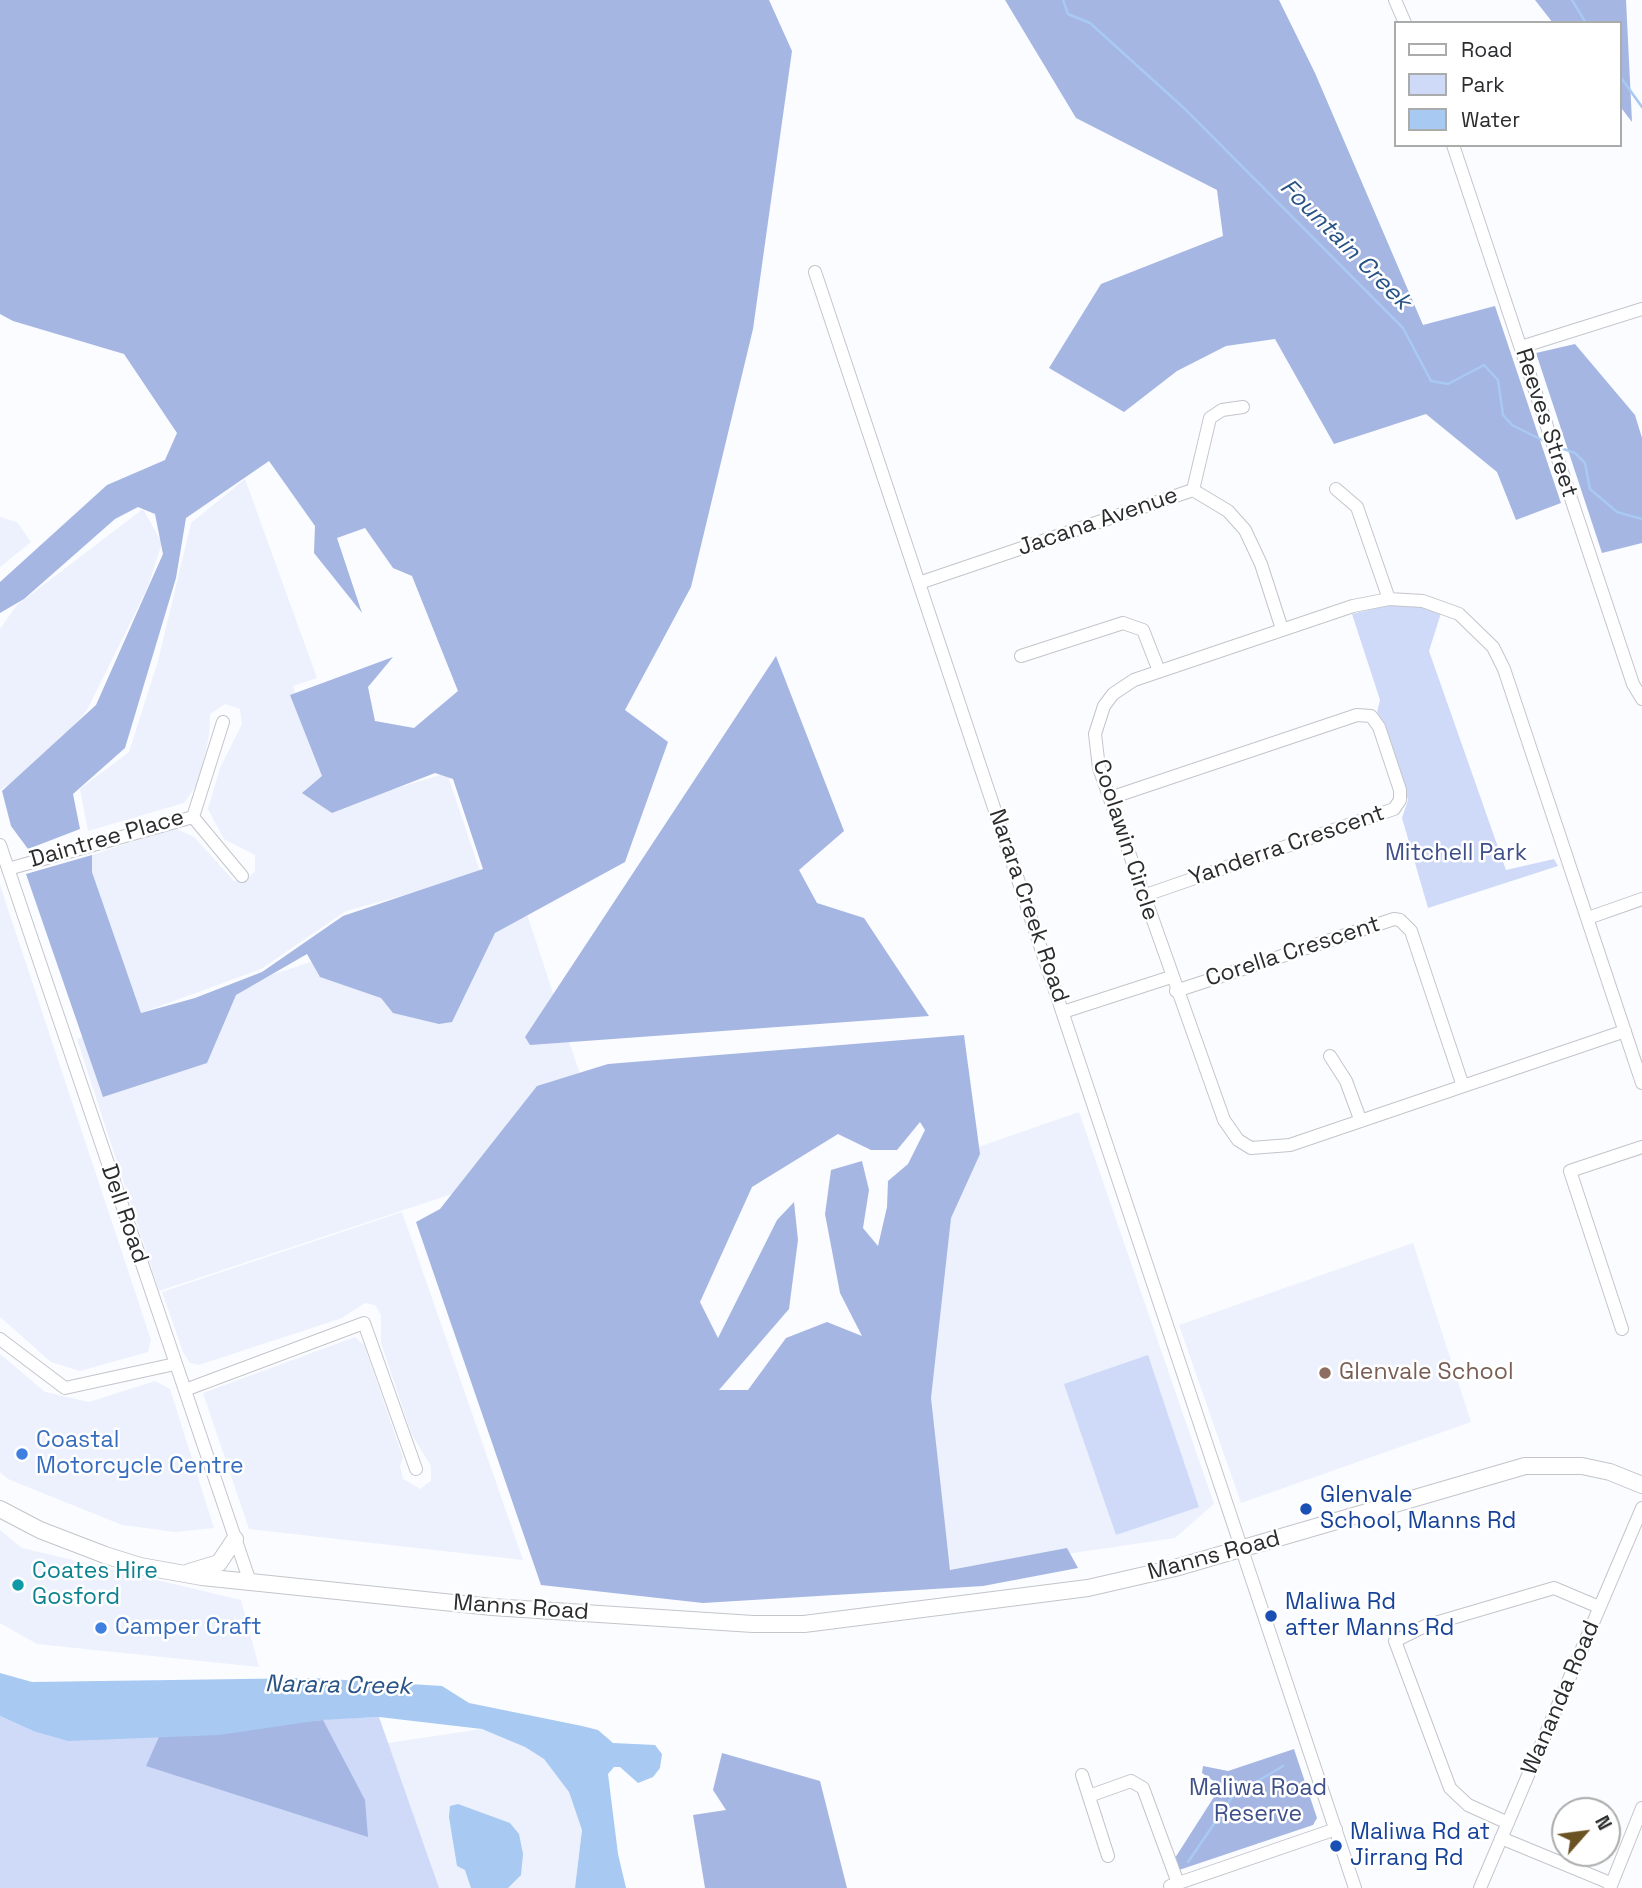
<!DOCTYPE html>
<html>
<head>
<meta charset="utf-8">
<style>
	body { margin:0 }
	#map { position:relative; width:1642px; height:1888px; overflow:hidden; background:#fafcff; font-family:"Space Grotesk",sans-serif }
	canvas { display:block }
	.legend { position:absolute; left:1394px; top:21px; width:228px; height:126px; box-sizing:border-box; background:#fff; border:2px solid #aaabab; margin:0; padding:9px 12px; list-style:none; font-size:21px; color:#2b2c2e }
	.legend li { display:flex; align-items:center; gap:14px; height:35px }
	.legend b { width:35px; border:2px solid #aaabab }
	.north { position:absolute; left:1551px; top:1797px; width:70px; height:70px; box-sizing:border-box; background:#fff; border:2px solid #aaabab; border-radius:50%; rotate:62deg; font-size:19px; font-weight:700; line-height:28px; text-align:center; color:#2b2c2e }
	.north::after { content:''; display:block; margin:auto; width:24px; height:32px; background:#6b5223; clip-path:polygon(50% 0,100% 100%,50% 72%,0 100%) }
</style>
</head>
<body>
<div id="map">
<canvas width="1642" height="1888"></canvas>
<ul class="legend">
<li><b style="height:9px;background:#fff"></b>Road</li>
<li><b style="height:19px;background:#cfdaf8"></b>Park</li>
<li><b style="height:19px;background:#a8c9f2"></b>Water</li>
</ul>
<div class="north">N</div>
</div>
<script>
const context = document.querySelector('canvas').getContext('2d');
context.lineJoin = 'round';
function fillPath(path, color) {
  context.fillStyle = color;
  context.fill(path, 'evenodd');
}
function poly(rows) {
  const path = new Path2D();
  for (const r of rows) {
    path.moveTo(r[0], r[1]);
    for (let i = 2; i < r.length; i += 2) path.lineTo(r[i], r[i + 1]);
  }
  return path;
}
function strokePath(path, color, width, dash) {
  context.strokeStyle = color;
  context.lineWidth = width;
  context.lineCap = dash ? 'butt' : 'round';
  context.setLineDash(dash || []);
  context.stroke(path);
}
function drawText(font, color, halo, rows, align = 'center') {
  context.font = font + ' "Space Grotesk",sans-serif';
  context.lineWidth = 5;
  context.setLineDash([]);
  context.textBaseline = 'middle';
  context.strokeStyle = halo;
  context.fillStyle = color;
  for (const [text, x, y, turn = 0] of rows) {
    context.save();
    context.translate(x, y);
    context.rotate((+turn || 0) * Math.PI / 180);
    context.textAlign = isNaN(turn) ? turn : align;
    if (halo) context.strokeText(text, 0, 0);
    context.fillText(text, 0, 0);
    context.restore();
  }
}
const built = poly([
	[245,479,317,678,293,686,334,807,447,773,481,874,346,911,261,969,141,1013,92,872,92,855,175,828,194,837,234,881,246,880,255,871,255,855,224,839,208,809,220,768,242,724,240,709,225,704,210,714,209,736,199,782,184,803,88,831,80,789,129,752,158,661,191,523],
	[143,509,162,543,147,589,87,710,47,760,0,790,0,629,17,605],
	[0,517,17,522,31,542,0,567],
	[0,885,151,1340,148,1352,80,1371,51,1362,0,1317],
	[520,893,603,1144,159,1291,77,1039],
	[1079,1112,1214,1504,1175,1538,951,1571,892,1177],
	[402,1212,523,1560,249,1529,203,1393,355,1337,364,1345,403,1458,400,1466,403,1479,420,1489,431,1481,431,1466,411,1433,381,1343,381,1315,375,1305,365,1303,342,1318,199,1365,190,1363,183,1352,162,1292],
	[1413,1243,1471,1422,1241,1503,1179,1325],
	[0,1354,45,1392,89,1402,155,1381,170,1389,214,1528,175,1532,122,1525,8,1479,0,1472],
	[0,1530,22,1548,241,1600,259,1667,37,1644,0,1623],
	[482,1729,525,1747,544,1759,569,1792,582,1830,575,1888,428,1888,381,1744]
]);
const green = poly([
	[1421,604,1441,613,1429,651,1506,870,1554,859,1558,866,1428,908,1402,818,1408,800,1385,725,1377,712,1380,700,1352,614,1385,606],
	[1148,1355,1199,1507,1116,1535,1064,1384],
	[0,1716,33,1731,379,1717,439,1888,0,1888]
]);
const forest = poly([
	[0,0,769,0,792,51,753,329,691,587,625,710,668,742,625,862,495,933,452,1022,439,1024,393,1013,381,998,320,977,307,954,236,995,207,1063,103,1097,26,874,92,855,92,872,141,1013,195,998,262,972,343,916,483,869,453,779,435,773,332,813,302,793,322,776,290,695,393,657,368,687,375,721,414,728,458,691,412,576,393,568,365,528,337,538,362,613,314,553,315,526,269,461,186,518,176,578,125,748,73,794,80,829,28,849,11,826,2,791,96,705,163,554,155,514,138,507,115,519,24,599,0,613,0,582,107,485,165,460,177,433,124,354,13,321,0,314],
	[1005,0,1279,0,1315,73,1423,325,1495,306,1561,503,1516,520,1497,472,1426,414,1334,444,1275,339,1226,346,1177,371,1124,412,1049,368,1101,284,1223,236,1217,190,1076,118],
	[1535,0,1626,0,1632,122,1619,105,1619,23,1553,23],
	[1575,344,1635,415,1642,438,1642,543,1602,553,1536,353],
	[776,656,844,831,799,870,817,903,864,918,929,1016,530,1045,525,1037],
	[964,1035,980,1154,951,1218,931,1398,950,1570,1067,1548,1078,1568,983,1586,703,1603,541,1585,416,1222,440,1209,537,1086,608,1064],
	[920,1122,925,1130,908,1164,888,1181,887,1207,878,1246,863,1228,869,1190,862,1161,831,1170,825,1214,840,1293,862,1336,827,1322,786,1338,748,1390,719,1390,789,1309,798,1240,794,1202,777,1220,718,1338,700,1302,752,1187,838,1134,871,1150,897,1150],
	[323,1720,365,1800,368,1837,146,1766,159,1737],
	[1294,1749,1317,1818,1313,1825,1179,1870,1175,1858,1221,1786,1202,1773,1203,1766,1228,1771],
	[722,1753,820,1781,847,1888,705,1888,693,1815,726,1810,713,1790]
]);
const water = poly([
	[0,1673,32,1682,312,1678,442,1686,469,1703,582,1726,598,1730,613,1743,655,1745,662,1754,660,1768,653,1777,638,1783,620,1767,614,1767,608,1774,618,1854,626,1888,575,1888,582,1830,569,1792,544,1759,525,1747,482,1729,379,1717,321,1720,219,1735,68,1741,33,1731,0,1716],
	[458,1804,510,1823,519,1834,523,1854,521,1875,508,1888,471,1888,465,1870,457,1866,449,1817,450,1806]
]);
const stream = poly([
	[1063,0,1068,14,1090,23,1185,109,1403,328,1431,381,1448,384,1484,365,1498,380,1503,415,1512,425,1548,443],
	[1572,0,1586,23],
	[1619,75,1642,107],
	[1558,447,1575,453,1585,463,1590,489,1617,512,1642,519],
	[1188,1862,1233,1796,1283,1766]
]);
const minor = poly([
	[1395,0,1405,23],
	[1453,145,1633,684,1642,699],
	[815,272,1355,1888],
	[1521,347,1642,309],
	[1336,489,1357,507,1389,599],
	[1193,490,1210,418,1222,410,1243,407],
	[919,583,1193,490,1228,511,1245,530,1261,564,1282,629],
	[1021,656,1123,623,1143,630,1159,671],
	[1110,798,1357,715,1371,716,1379,727,1400,790,1400,800,1394,809,1143,896],
	[193,817,242,876],
	[0,845,250,1582],
	[8,869,193,817,223,722],
	[1588,918,1642,899],
	[1176,991,1394,919,1400,920,1411,931,1463,1086],
	[1063,1012,1171,977],
	[1625,1031,1290,1145,1251,1148,1238,1140,1224,1120,1099,768,1095,734,1104,706,1113,694,1134,680,1353,606,1389,599,1423,601,1459,614,1493,647,1504,669,1642,1083],
	[1330,1056,1346,1081,1360,1119],
	[1622,1329,1570,1171,1642,1147],
	[0,1339,65,1388,175,1364],
	[185,1390,364,1323,416,1469],
	[1082,1775,1108,1856],
	[1089,1796,1131,1781,1143,1788,1178,1883],
	[1508,1823,1468,1805,1450,1788,1395,1641,1425,1626,1554,1588,1599,1607],
	[1501,1838,1610,1883],
	[1170,1886,1336,1829],
	[1480,1888,1642,1508],
	[1610,1888,1642,1808]
]);
const major = poly([
	[0,1509,40,1530,105,1555,140,1566,202,1577,492,1607,753,1624,804,1624,1088,1588,1175,1568,1525,1466,1582,1466,1610,1472,1642,1485],
	[189,1572,219,1563,235,1539]
]);
const markers = [
	[1325,1373,7,"#8d6e63"],
	[22,1454,7,"#3f7fe0"],
	[1306,1509,7,"#1a4fb4"],
	[18,1585,7,"#0f9aa8"],
	[1271,1616,7,"#1a4fb4"],
	[101,1628,7,"#3f7fe0"],
	[1336,1846,7,"#1a4fb4"]
];
const streetNames = [
	["Reeves Street",1546,423,72],
	["Jacana Avenue",1098,522,-19],
	["Daintree Place",107,839,-16],
	["Coolawin Circle",1125,840,72],
	["Yanderra Crescent",1287,846,-19],
	["Narara Creek Road",1028,906,71],
	["Corella Crescent",1293,952,-18],
	["Dell Road",124,1214,71],
	["Manns Road",1214,1556,-15],
	["Manns Road",521,1608,4],
	["Wananda Road",1561,1698,-67]
];
const parkNames = [
	["Mitchell Park",1456,854],
	["Maliwa Road",1258,1789],
	["Reserve",1258,1815]
];
const educationNames = [
	["Glenvale School",1339,1373]
];
const shopNames = [
	["Coastal",36,1441],
	["Motorcycle Centre",36,1467],
	["Camper Craft",115,1628]
];
const transitNames = [
	["Glenvale",1320,1496],
	["School, Manns Rd",1320,1522],
	["Maliwa Rd",1285,1603],
	["after Manns Rd",1285,1629],
	["Maliwa Rd at",1350,1833],
	["Jirrang Rd",1350,1859]
];
const cultureNames = [
	["Coates Hire",32,1572],
	["Gosford",32,1598]
];
const waterNames = [
	["Fountain Creek",1345,245,45],
	["Narara Creek",338,1686,1]
];
fillPath(built, '#ecf1fd');
fillPath(green, '#cfdaf8');
fillPath(forest, '#a6b6e3');
fillPath(water, '#a8c9f2');
strokePath(stream, '#a8c9f2', 2.5);
strokePath(minor, '#c3c5ca', 14);
strokePath(major, '#c3c5ca', 18);
strokePath(minor, '#fff', 12);
strokePath(major, '#fff', 16);
for (const [x, y, r, color] of markers) {
  const dot = new Path2D();
  dot.arc(x, y, r, 0, 2 * Math.PI);
  context.fillStyle = color;
  context.fill(dot);
  strokePath(dot, '#fff', 2.5);
}
drawText('23px', '#2b2c2e', '#fff', streetNames);
drawText('23px', '#3e4f89', '#fff', parkNames);
drawText('23px', '#785e54', '#fff', educationNames, 'left');
drawText('23px', '#366cbe', '#fff', shopNames, 'left');
drawText('23px', '#164399', '#fff', transitNames, 'left');
drawText('23px', '#0d838f', '#fff', cultureNames, 'left');
drawText('italic 24px', '#275386', '#fff', waterNames);
</script>
</body>
</html>
